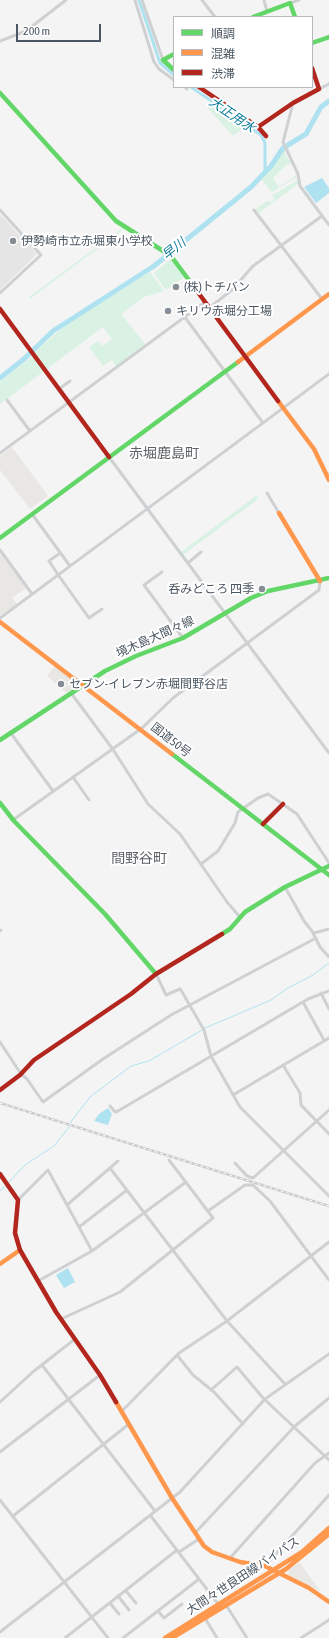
<!DOCTYPE html>
<html>
<head>
<meta charset="utf-8">
<style>
	body { margin:0 }
	#map { position:relative; width:329px; height:1638px; overflow:hidden; background:#f4f4f4; font-family:"Asap Condensed","Noto Sans JP",sans-serif }
	canvas { display:block }
	.legend { position:absolute; left:173px; top:16px; width:140px; height:72px; box-sizing:border-box; background:#fff; border:1px solid #b7bbc0; margin:0; padding:5px 7px; list-style:none; font-size:12px; color:#4a5661 }
	.legend li { display:flex; align-items:center; gap:8px; height:20px }
	.legend b { width:20px; border:1px solid #b7bbc0 }
	.scale { position:absolute; left:16px; top:24px; width:85px; height:18px; box-sizing:border-box; border:2px solid #4a5661; border-top:0; padding-left:5px; font-size:12px; line-height:14px; white-space:nowrap; color:#4a5661; -webkit-text-stroke:3px #fff; paint-order:stroke }
</style>
</head>
<body>
<div id="map">
<canvas width="329" height="1638"></canvas>
<ul class="legend">
<li><b style="height:5px;background:#63d668"></b>順調</li>
<li><b style="height:5px;background:#ff974d"></b>混雑</li>
<li><b style="height:5px;background:#b3261e"></b>渋滞</li>
</ul>
<div class="scale">200 m</div>
</div>
<script>
const context = document.querySelector('canvas').getContext('2d');
context.lineJoin = 'round';
function fillPath(path, color) {
  context.fillStyle = color;
  context.fill(path, 'evenodd');
}
function poly(rows) {
  const path = new Path2D();
  for (const r of rows) {
    path.moveTo(r[0], r[1]);
    for (let i = 2; i < r.length; i += 2) path.lineTo(r[i], r[i + 1]);
  }
  return path;
}
function strokePath(path, color, width, dash) {
  context.strokeStyle = color;
  context.lineWidth = width;
  context.lineCap = dash ? 'butt' : 'round';
  context.setLineDash(dash || []);
  context.stroke(path);
}
function drawText(font, color, halo, rows, align = 'center') {
  context.font = font + ' "Asap Condensed","Noto Sans JP",sans-serif';
  context.lineWidth = 4;
  context.setLineDash([]);
  context.textBaseline = 'middle';
  context.strokeStyle = halo;
  context.fillStyle = color;
  for (const [text, x, y, turn = 0] of rows) {
    context.save();
    context.translate(x, y);
    context.rotate((+turn || 0) * Math.PI / 180);
    context.textAlign = isNaN(turn) ? turn : align;
    if (halo) context.strokeText(text, 0, 0);
    context.fillText(text, 0, 0);
    context.restore();
  }
}
const commercial = poly([
	[12,447,48,496,30,509,0,470,0,456],
	[0,552,26,588,12,598,17,604,0,616],
	[55,666,78,685,77,687,67,693,47,676],
	[299,1563,300,1563,320,1591,289,1575,288,1570]
]);
const education = poly([
	[0,214,37,254,0,290]
]);
const green = poly([
	[208,104,210,104,243,128,233,136,206,106],
	[285,149,285,154,292,165,287,164,273,178,279,187,293,178,296,174,297,177,272,192,262,180],
	[298,180,298,184,259,213,256,209,266,201,272,202,274,199,272,195,276,193],
	[123,228,124,229,30,299,29,297],
	[171,259,184,277,166,290,154,273],
	[150,272,164,291,144,297,121,314,145,344,116,366,112,360,103,366,89,347,98,341,102,346,112,339,103,327,0,404,0,382,35,354,35,352,68,323],
	[257,495,258,499,183,555,181,552]
]);
const water = poly([
	[322,178,329,188,329,193,316,203,304,187],
	[108,1108,112,1114,108,1125,94,1121,99,1114],
	[68,1268,75,1282,64,1288,56,1275]
]);
const stream = poly([
	[205,1028,271,1000,288,988,313,975,329,963],
	[70,1123,90,1097,131,1066,149,1061,202,1030],
	[8,1183,25,1165,54,1146,69,1127],
	[0,1191,6,1185]
]);
const canal = poly([
	[139,0,160,63,174,75],
	[191,87,261,135,265,143,265,173]
]);
const river = poly([
	[0,378,24,359,53,331,154,266,251,187,271,166,283,148,306,134,321,107,329,101]
]);
const street = poly([
	[135,0,154,62,159,69,174,80],
	[142,0,163,60],
	[202,0,215,17],
	[264,0,267,11],
	[290,3,299,0],
	[0,41,26,31,66,0],
	[185,87,187,89],
	[319,89,329,84],
	[293,103,283,142,298,174,300,186,329,225],
	[0,210,41,255,0,293],
	[254,210,322,299],
	[209,308,232,290,253,266,322,216],
	[184,316,263,423],
	[59,389,70,381],
	[7,400,30,431],
	[0,453,205,302],
	[109,457,329,753],
	[267,493,279,513],
	[32,514,70,566],
	[0,550,32,594],
	[60,553,49,561,59,576,89,618,102,609],
	[188,563,201,552],
	[162,572,144,585,183,638],
	[0,618,329,374],
	[71,693,112,748,148,804,180,834,227,902,240,917],
	[10,732,53,791],
	[73,777,89,800],
	[13,820,142,728,173,698,319,590,320,581],
	[201,864,218,851,235,823,238,812,258,798,268,794,297,814,329,863],
	[285,887,304,921,312,931,320,947,329,957],
	[0,931,1,930],
	[314,933,329,929],
	[156,974,166,995,180,989,181,990,204,1030,211,1056,240,1107,329,1196],
	[321,993,329,1009],
	[303,1002,324,1040],
	[0,1042,21,1074,27,1079,43,1102,103,1059,171,1015,316,938],
	[283,1065,300,1093,301,1105,329,1134],
	[233,1095,329,1038],
	[110,1106,115,1112,118,1111,308,999,329,991],
	[235,1163,247,1176,253,1178,329,1110],
	[110,1168,227,1321,285,1384],
	[18,1200,48,1170,92,1251],
	[67,1205,118,1161],
	[208,1211,245,1185,253,1185,270,1201,329,1280],
	[79,1227,127,1190],
	[38,1281,92,1251,186,1182],
	[61,1319,120,1292,213,1218,169,1160],
	[177,1355,193,1375,214,1392,243,1424],
	[42,1365,155,1511],
	[211,1390,237,1367,263,1398,329,1460],
	[0,1402,34,1371,75,1339],
	[122,1411,179,1353,227,1321,329,1242],
	[0,1452,100,1375],
	[0,1500,108,1638],
	[150,1515,219,1605],
	[13,1516,129,1424],
	[195,1533,295,1426,329,1398],
	[179,1552,199,1539],
	[230,1558,315,1463,329,1453],
	[265,1566,329,1495],
	[126,1591,136,1603],
	[118,1596,129,1610],
	[110,1603,119,1614],
	[226,1605,247,1638],
	[158,1611,164,1618,182,1604],
	[205,1618,217,1638],
	[0,1632,180,1492,265,1399,329,1354],
	[65,1638,177,1550],
	[123,1638,199,1579],
	[301,1638,329,1620]
]);
const fast = poly([
	[253,17,290,3,295,17],
	[312,43,329,37],
	[174,54,163,60,174,70],
	[0,93,116,221,171,256,197,291],
	[0,538,238,362],
	[0,740,105,671,136,656,183,638,251,598,268,591,329,578],
	[172,754,329,875],
	[0,803,14,821,105,914,156,974],
	[222,934,230,929,245,912,285,887,329,866]
]);
const slow = poly([
	[238,362,329,294],
	[278,401,314,449,329,480],
	[279,513,320,581],
	[0,622,172,754],
	[0,1264,20,1250],
	[116,1402,172,1498,204,1546,212,1552,240,1562,265,1566,309,1588,329,1602],
	[165,1638,302,1552,329,1528],
	[172,1638,286,1569,329,1534]
]);
const jam = poly([
	[199,87,258,127,293,103,319,89,312,68],
	[258,127,266,136],
	[197,291,278,401],
	[0,309,109,457],
	[263,824,283,804],
	[0,1090,20,1075,34,1060,131,994,156,974,222,934],
	[0,1174,18,1200,15,1233,20,1250,56,1312,100,1375,116,1402]
]);
const rail = poly([
	[0,1103,329,1206]
]);
const markers = [
	[13,241,4,"#868d94"],
	[176,287,4,"#868d94"],
	[168,311,4,"#868d94"],
	[262,589,4,"#868d94"],
	[61,684,4,"#868d94"]
];
const poiNames = [
	["伊勢崎市立赤堀東小学校",21,241],
	["(株)トチバン",184,287],
	["キリウ赤堀分工場",176,311],
	["呑みどころ 四季",254,589,"right"],
	["セブン-イレブン赤堀間野谷店",69,684]
];
const streetNames = [
	["境木島大間々線",155,637,-24],
	["国道50号",171,740,38],
	["大間々世良田線バイパス",243,1576,-33]
];
const waterNames = [
	["大正用水",232,115,34],
	["早川",174,249,-39]
];
const quarterNames = [
	["赤堀鹿島町",164,454],
	["間野谷町",139,859]
];
fillPath(commercial, '#e8e7e3');
fillPath(education, '#e6e5e6');
fillPath(green, '#d9f2e3');
fillPath(water, '#aee2f0');
strokePath(stream, '#aee2f0', 1);
strokePath(canal, '#aee2f0', 3);
strokePath(river, '#aee2f0', 5);
strokePath(street, '#ced0d2', 3);
strokePath(fast, '#63d668', 4.5);
strokePath(slow, '#ff974d', 4.5);
strokePath(jam, '#b3261e', 4.5);
strokePath(rail, '#c9cacc', 2.5);
strokePath(rail, '#fff', 1, [3]);
for (const [x, y, r, color] of markers) {
  const dot = new Path2D();
  dot.arc(x, y, r, 0, 2 * Math.PI);
  context.fillStyle = color;
  context.fill(dot);
  strokePath(dot, '#fff', 1.5);
}
drawText('12px', '#4a5661', '#fff', poiNames, 'left');
drawText('12px', '#4a5661', '#fff', streetNames);
drawText('italic 13px', '#0c7c9b', '#fff', waterNames);
drawText('14px', '#5f6368', '#fff', quarterNames);
</script>
</body>
</html>
